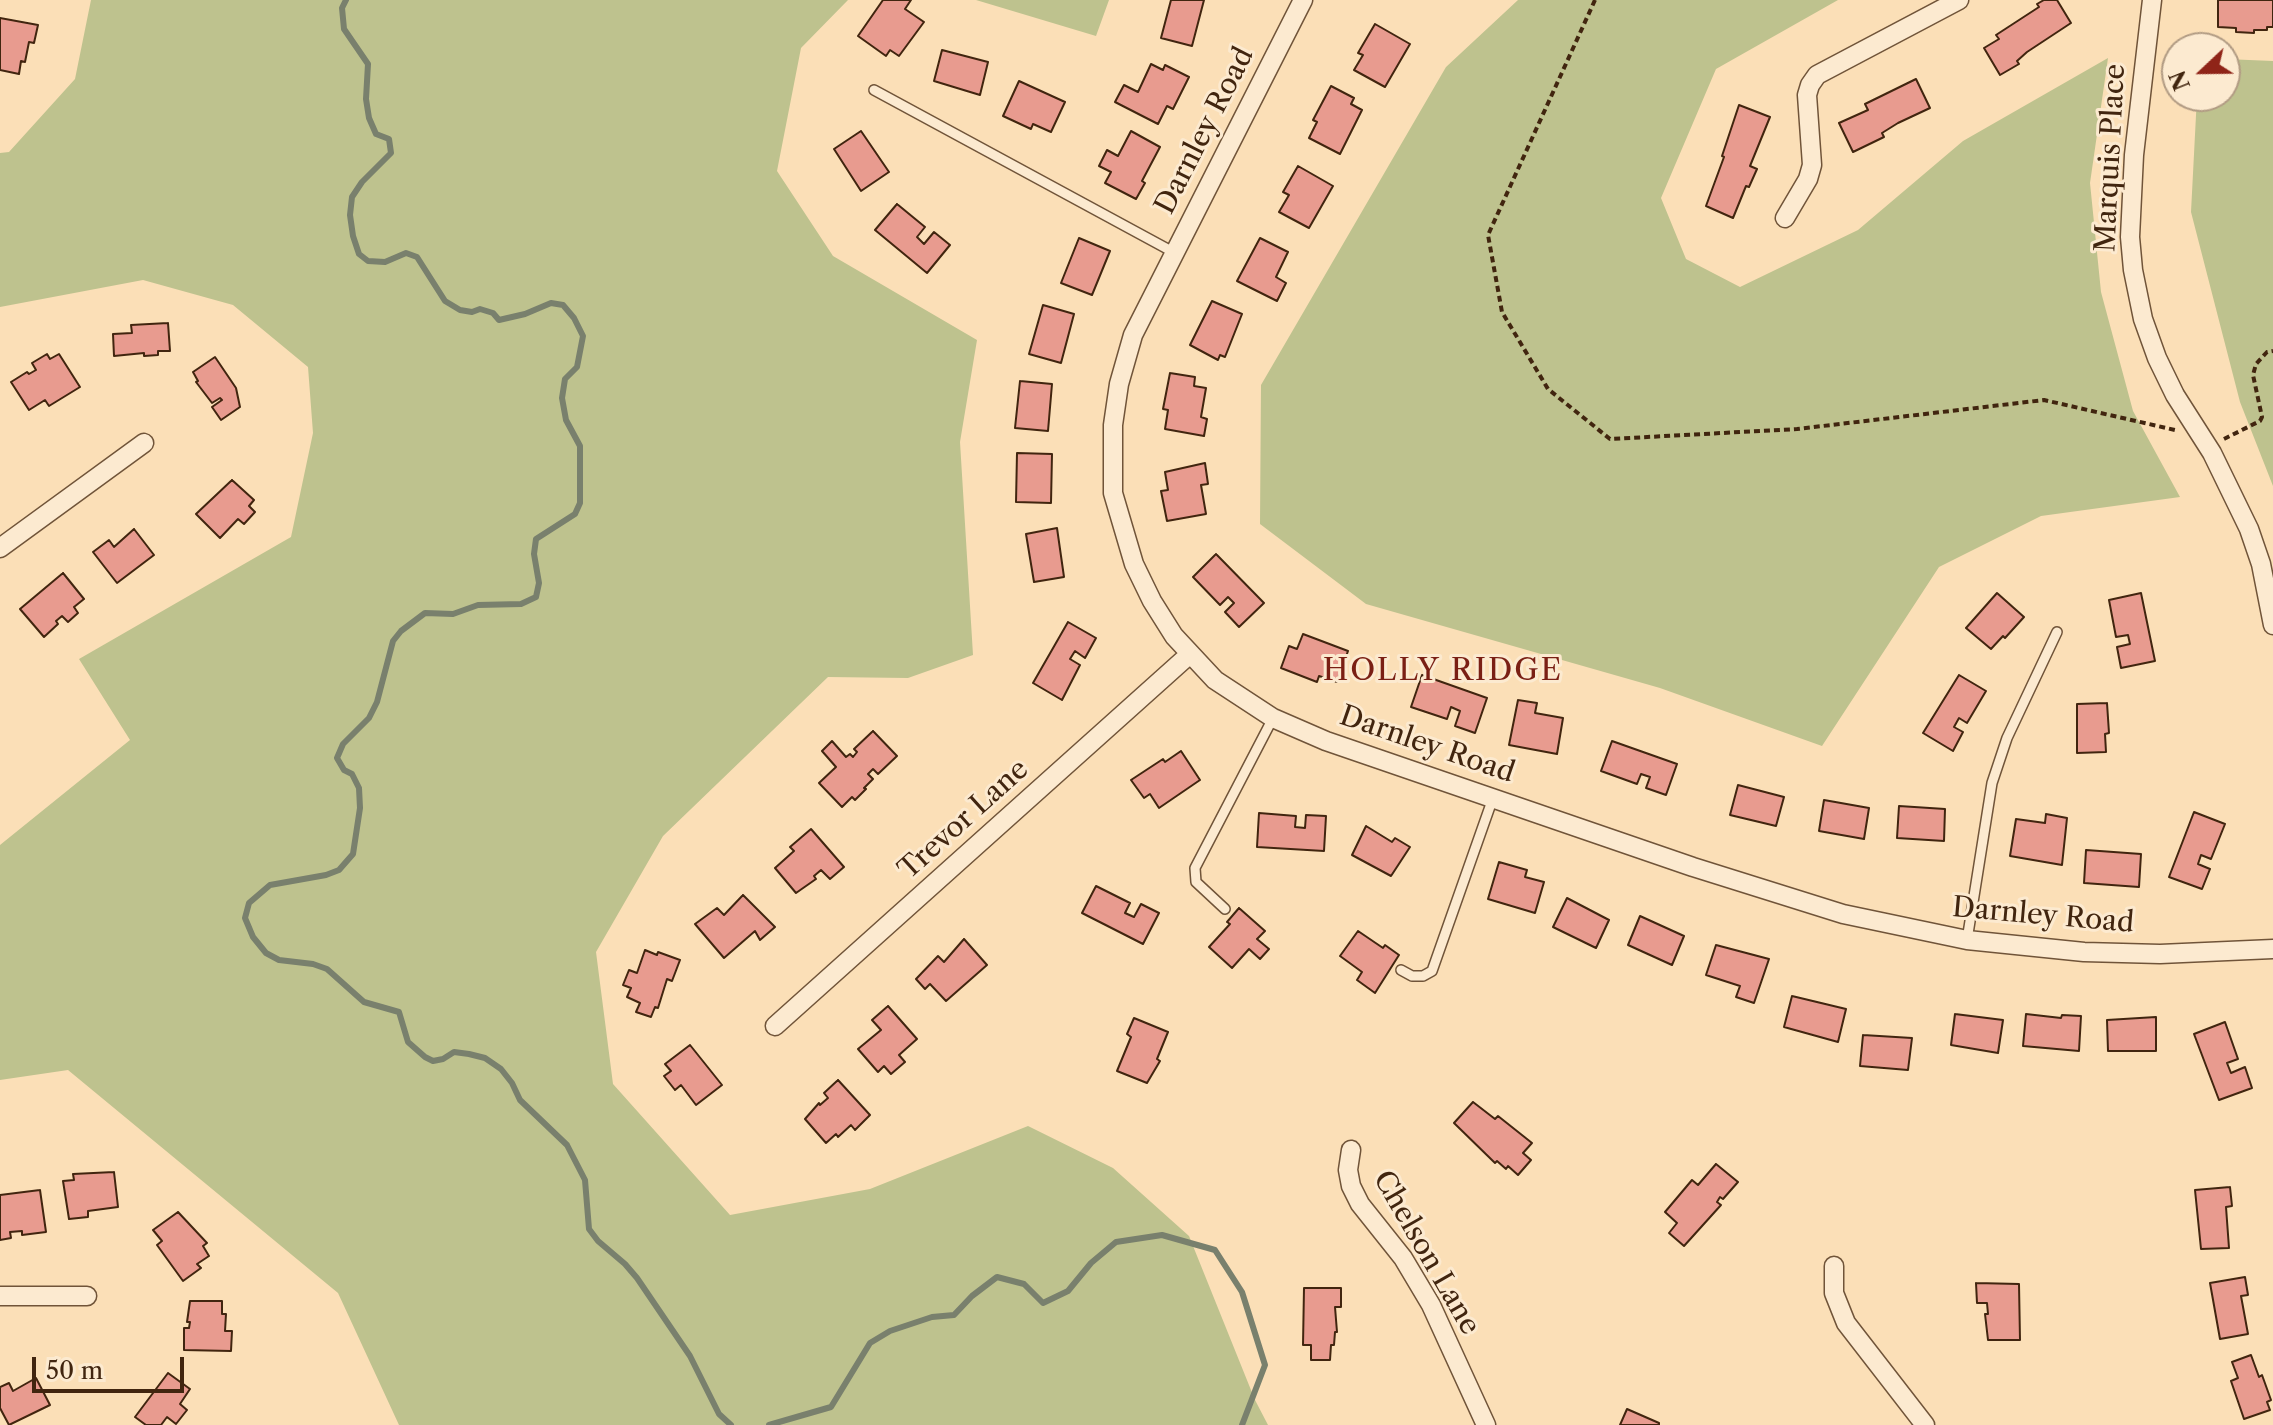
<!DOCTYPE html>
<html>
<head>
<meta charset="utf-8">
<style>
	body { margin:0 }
	#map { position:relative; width:2273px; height:1425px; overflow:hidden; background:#fbdfb7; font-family:"Libre Caslon Text",serif }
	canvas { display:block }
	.north { position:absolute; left:2161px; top:32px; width:80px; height:80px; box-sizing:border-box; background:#fcead0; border:2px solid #b19b83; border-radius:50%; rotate:248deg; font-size:22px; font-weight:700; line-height:32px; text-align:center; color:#41250f }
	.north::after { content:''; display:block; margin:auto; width:28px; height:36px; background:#8f2418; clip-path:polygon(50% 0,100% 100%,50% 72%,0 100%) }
	.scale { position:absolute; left:32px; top:1357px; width:152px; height:36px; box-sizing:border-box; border:4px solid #41250f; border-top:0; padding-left:10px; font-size:24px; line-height:28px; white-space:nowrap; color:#41250f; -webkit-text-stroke:6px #fcead0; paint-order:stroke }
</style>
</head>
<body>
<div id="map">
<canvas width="2273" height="1425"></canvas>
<div class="north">N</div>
<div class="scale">50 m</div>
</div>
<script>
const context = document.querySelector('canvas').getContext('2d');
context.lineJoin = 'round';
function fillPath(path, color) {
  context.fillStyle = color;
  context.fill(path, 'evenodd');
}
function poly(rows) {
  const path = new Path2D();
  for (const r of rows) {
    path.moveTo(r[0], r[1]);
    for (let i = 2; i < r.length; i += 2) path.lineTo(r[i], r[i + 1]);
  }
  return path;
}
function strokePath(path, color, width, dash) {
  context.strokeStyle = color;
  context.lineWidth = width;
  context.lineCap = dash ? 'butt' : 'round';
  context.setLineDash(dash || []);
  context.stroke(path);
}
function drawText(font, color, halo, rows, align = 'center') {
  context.font = font + ' "Libre Caslon Text",serif';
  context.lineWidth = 6;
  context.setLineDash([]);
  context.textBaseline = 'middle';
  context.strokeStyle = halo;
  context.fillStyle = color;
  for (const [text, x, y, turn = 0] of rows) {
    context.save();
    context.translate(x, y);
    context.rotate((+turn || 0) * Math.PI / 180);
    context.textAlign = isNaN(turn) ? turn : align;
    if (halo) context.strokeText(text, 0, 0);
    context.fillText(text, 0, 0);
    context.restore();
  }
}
const green = poly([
	[91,0,848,0,801,48,777,171,833,256,977,340,960,442,973,655,908,678,828,677,663,836,596,952,613,1084,730,1215,870,1189,1028,1126,1113,1168,1189,1236,1255,1400,1268,1425,399,1425,338,1293,68,1070,0,1080,0,845,130,740,79,659,291,537,313,433,308,367,233,305,143,280,0,307,0,153,9,152,75,79],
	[976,0,1109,0,1096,36],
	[1518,0,1838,0,1716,69,1661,198,1686,259,1740,287,1858,230,1963,141,2108,58,2090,183,2101,292,2133,411,2180,497,2041,516,1939,567,1822,746,1660,688,1366,604,1260,524,1261,385,1446,67],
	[2225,59,2273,61,2273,486,2240,402,2191,212,2197,96,2225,96]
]);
const stream = poly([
	[346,0,342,8,344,29,368,64,366,99,369,118,376,134,389,139,391,153,362,182,352,197,350,215,353,236,359,254,368,261,385,262,406,253,417,257,445,301,460,310,472,312,480,309,493,313,499,320,525,314,551,303,563,305,574,318,583,336,577,367,565,379,562,398,566,420,580,446,580,503,575,514,536,539,534,554,539,583,536,597,521,604,478,605,453,614,425,613,401,631,393,641,377,702,369,718,343,744,337,758,344,770,352,774,359,788,360,808,353,854,339,870,326,875,270,885,249,903,245,918,253,937,266,953,279,960,313,964,327,969,364,1002,399,1012,408,1042,425,1057,433,1061,443,1059,454,1052,469,1054,485,1058,501,1069,512,1083,520,1100,567,1145,585,1180,589,1229,598,1241,625,1264,637,1278,690,1356,719,1414,731,1425],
	[769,1425,831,1407,870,1343,890,1331,932,1317,954,1315,972,1296,997,1277,1024,1284,1043,1303,1068,1291,1091,1263,1116,1242,1162,1235,1215,1250,1242,1292,1265,1365,1242,1425]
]);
const building = poly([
	[883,0,911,0,905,9,924,22,899,56,890,50,886,56,858,36,883,0],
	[1171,0,1204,0,1192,46,1161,38,1171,0],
	[2044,0,2057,0,2071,23,2027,52,2017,61,2019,64,2000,75,1984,48,1999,39,1996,35,2039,7,2037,4,2044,0],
	[2218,0,2273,0,2273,27,2267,27,2267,30,2254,30,2254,33,2236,32,2236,28,2218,27,2218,0],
	[0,18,38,25,34,43,29,42,25,62,21,61,19,74,0,70,0,18],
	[1375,24,1410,44,1385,87,1354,70,1363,55,1358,53,1375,24],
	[942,50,988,62,980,95,934,81,942,50],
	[1151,64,1163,70,1165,65,1189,77,1173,109,1167,106,1158,124,1115,102,1124,85,1138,92,1151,64],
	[1916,79,1930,108,1898,123,1882,133,1884,137,1853,152,1839,123,1868,110,1865,104,1916,79],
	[1019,81,1065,102,1051,132,1033,124,1031,129,1003,116,1019,81],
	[1331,86,1354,98,1351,104,1362,110,1340,154,1309,138,1317,122,1313,120,1331,86],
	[1739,105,1770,117,1750,166,1757,169,1749,187,1746,186,1733,218,1706,206,1724,157,1722,156,1739,105],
	[861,131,889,172,861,191,834,149,861,131],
	[1131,131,1160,147,1142,181,1145,183,1136,199,1105,183,1111,172,1099,166,1107,150,1118,156,1131,131],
	[1298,166,1333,186,1309,228,1279,212,1289,195,1283,192,1298,166],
	[897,204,925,227,917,237,924,244,934,232,950,245,927,273,875,230,897,204],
	[1079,238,1110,251,1092,295,1061,283,1079,238],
	[1260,238,1288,252,1276,277,1286,283,1277,301,1237,281,1260,238],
	[1212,301,1242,314,1225,357,1220,355,1218,360,1190,345,1212,301],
	[1043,305,1074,314,1061,363,1029,354,1043,305],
	[168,323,170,351,158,351,158,355,144,356,144,353,114,356,113,334,132,333,131,325,168,323],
	[47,354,50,359,59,354,80,387,49,406,45,400,29,410,11,382,27,372,29,374,36,370,32,363,47,354],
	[215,357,236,388,240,407,221,420,212,407,222,400,220,398,212,403,196,382,198,381,193,372,215,357],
	[1170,373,1195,377,1194,386,1206,388,1201,417,1207,419,1204,436,1165,429,1168,410,1163,409,1170,373],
	[1020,381,1052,384,1048,431,1015,428,1020,381],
	[1017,453,1052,454,1051,503,1016,502,1017,453],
	[1205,463,1208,484,1201,485,1206,514,1167,521,1161,491,1168,490,1165,472,1205,463],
	[232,480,254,500,249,506,255,512,244,524,238,519,220,538,196,514,232,480],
	[1057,528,1064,577,1034,582,1026,534,1057,528],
	[134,529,154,555,117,583,93,552,109,540,114,547,134,529],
	[1216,554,1264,603,1239,627,1225,612,1234,603,1228,597,1220,605,1193,577,1216,554],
	[63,573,84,599,74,607,78,613,68,622,62,616,56,621,58,624,44,637,20,609,63,573],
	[1997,593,2024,617,2005,638,2003,636,1991,649,1966,628,1997,593],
	[2141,593,2155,661,2121,668,2117,647,2130,644,2128,635,2116,637,2109,600,2141,593],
	[1068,622,1096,638,1085,658,1075,651,1070,659,1080,665,1062,700,1033,683,1068,622],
	[1303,634,1348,651,1337,682,1319,676,1317,682,1281,668,1289,646,1297,649,1303,634],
	[1422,675,1487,698,1475,733,1455,726,1460,711,1451,707,1447,719,1411,707,1422,675],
	[1959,675,1986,691,1967,723,1959,718,1954,727,1963,732,1953,751,1923,733,1959,675],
	[1518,700,1537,703,1535,713,1563,718,1557,754,1509,745,1518,700],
	[2107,703,2109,733,2105,734,2106,752,2077,753,2077,704,2107,703],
	[873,731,897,756,878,774,873,769,868,774,873,779,864,788,866,789,855,800,852,797,842,807,819,783,836,767,822,751,832,741,846,757,850,754,853,757,857,752,854,749,873,731],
	[1612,741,1677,764,1666,795,1646,788,1650,777,1641,774,1637,784,1601,771,1612,741],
	[1181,751,1200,780,1159,808,1150,794,1144,798,1131,780,1163,759,1165,762,1181,751],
	[1738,785,1784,797,1776,826,1730,815,1738,785],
	[1824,800,1869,808,1864,839,1819,831,1824,800],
	[1899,806,1945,809,1944,841,1897,838,1899,806],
	[2194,812,2225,824,2211,859,2201,855,2198,864,2210,869,2202,889,2169,877,2194,812],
	[1259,813,1296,816,1295,827,1305,828,1306,815,1326,816,1324,851,1257,847,1259,813],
	[2046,814,2067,818,2062,865,2010,856,2016,819,2045,823,2046,814],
	[1366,826,1392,842,1395,838,1410,847,1391,876,1352,855,1366,826],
	[811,829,844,867,830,879,821,870,814,876,816,879,796,893,775,868,794,851,790,847,811,829],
	[2086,850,2141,854,2139,887,2084,883,2086,850],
	[1499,862,1527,870,1525,877,1544,882,1535,913,1488,899,1499,862],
	[1096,886,1130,903,1125,913,1134,917,1141,904,1159,913,1143,944,1082,913,1096,886],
	[743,895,775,927,760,940,755,931,724,958,695,924,717,908,724,915,743,895],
	[1567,898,1609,920,1596,948,1553,927,1567,898],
	[1239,908,1265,931,1257,939,1269,949,1260,959,1249,949,1232,968,1209,947,1230,924,1227,922,1239,908],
	[1640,916,1684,936,1672,965,1628,945,1640,916],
	[1358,931,1383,948,1385,945,1399,955,1375,993,1357,980,1362,972,1340,956,1358,931],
	[964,939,987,965,946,1001,930,984,925,989,916,979,938,956,944,962,964,939],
	[1716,945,1769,959,1754,1003,1736,997,1740,986,1706,975,1716,945],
	[645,950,657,955,658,952,680,960,672,981,667,979,658,1008,655,1007,651,1017,636,1012,640,1003,627,997,631,988,623,985,629,970,637,973,645,950],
	[1792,996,1846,1009,1838,1042,1784,1027,1792,996],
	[888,1006,917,1039,899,1055,905,1062,891,1074,884,1066,878,1072,858,1049,881,1030,872,1020,888,1006],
	[1955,1014,2003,1020,1998,1053,1951,1045,1955,1014],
	[2026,1014,2061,1018,2062,1015,2081,1016,2079,1051,2023,1046,2026,1014],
	[2156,1017,2156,1051,2108,1051,2107,1020,2156,1017],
	[1134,1018,1168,1032,1157,1059,1160,1061,1147,1083,1117,1071,1131,1037,1127,1034,1134,1018],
	[2225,1022,2238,1059,2227,1063,2231,1073,2245,1067,2252,1088,2219,1100,2194,1034,2225,1022],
	[1863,1035,1912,1038,1908,1070,1860,1066,1863,1035],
	[690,1045,722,1085,696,1105,681,1085,675,1090,664,1076,671,1071,665,1064,690,1045],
	[838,1080,870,1115,855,1130,851,1125,838,1137,836,1134,826,1143,805,1119,819,1103,820,1105,828,1098,824,1093,838,1080],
	[1473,1102,1495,1119,1498,1116,1532,1143,1523,1153,1531,1160,1518,1175,1508,1166,1506,1169,1497,1161,1495,1163,1454,1123,1473,1102],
	[1716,1164,1738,1182,1723,1199,1720,1197,1717,1202,1721,1205,1684,1246,1669,1233,1677,1223,1665,1212,1692,1180,1698,1185,1716,1164],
	[114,1172,118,1207,88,1211,88,1217,69,1219,63,1181,74,1180,73,1174,114,1172],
	[2230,1187,2232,1206,2226,1207,2229,1248,2201,1249,2195,1190,2230,1187],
	[40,1190,46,1232,22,1235,22,1231,10,1232,11,1238,0,1240,0,1195,40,1190],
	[178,1212,207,1243,203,1246,209,1256,197,1264,201,1268,183,1281,157,1245,162,1241,153,1230,178,1212],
	[2245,1277,2248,1295,2241,1296,2248,1334,2220,1339,2210,1283,2245,1277],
	[1976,1283,2019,1284,2020,1340,1988,1340,1985,1314,1988,1314,1987,1303,1977,1303,1976,1283],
	[1304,1288,1341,1288,1341,1307,1335,1307,1337,1332,1335,1332,1334,1345,1331,1345,1330,1360,1311,1360,1311,1345,1303,1345,1304,1288],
	[190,1301,222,1301,222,1314,226,1314,225,1331,232,1331,231,1351,184,1350,184,1328,189,1328,190,1322,187,1322,190,1301],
	[2251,1355,2259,1377,2262,1375,2271,1400,2267,1402,2270,1410,2244,1419,2231,1381,2238,1378,2232,1362,2251,1355],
	[168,1373,190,1389,180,1404,187,1410,176,1424,167,1417,161,1425,146,1425,135,1417,168,1373],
	[36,1378,50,1405,9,1425,0,1408,0,1387,9,1383,13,1391,36,1378],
	[1627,1409,1659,1423,1659,1425,1620,1425,1627,1409]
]);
const path = poly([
	[1595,0,1488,235,1502,312,1548,389,1610,439,1797,429,2044,400,2175,430],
	[2224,439,2260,421,2262,417,2253,375,2256,364,2267,352,2273,351]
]);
const lane = poly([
	[874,90,1175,253],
	[1225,909,1196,882,1195,868,1273,718],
	[1967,940,1992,783,2007,738,2057,632],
	[1401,970,1412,976,1423,976,1432,971,1493,798]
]);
const street = poly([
	[1303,0,1133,335,1119,384,1113,425,1113,493,1134,564,1152,601,1174,636,1215,680,1273,718,1326,741,1693,867,1843,914,1967,940,2084,952,2160,954,2273,949],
	[2152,0,2134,155,2130,237,2133,270,2143,319,2157,358,2175,395,2212,453,2249,529,2261,564,2273,625],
	[1785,218,1808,179,1812,165,1807,95,1810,85,1817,75,1959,0],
	[0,548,144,443],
	[775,1026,1190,654],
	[1351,1150,1348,1170,1351,1186,1360,1204,1403,1258,1431,1305,1486,1425],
	[1834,1266,1834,1293,1846,1323,1925,1425],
	[0,1296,87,1296]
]);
const streetNames = [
	["Darnley Road",1205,131,-63],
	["Marquis Place",2111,158,-87],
	["Darnley Road",1427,745,19],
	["Trevor Lane",964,820,-42],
	["Darnley Road",2043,916,5],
	["Chelson Lane",1426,1253,60]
];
const neighbourhoodNames = [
	["HOLLY RIDGE",1443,671]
];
fillPath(green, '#bec28e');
strokePath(stream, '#79806d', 6);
fillPath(building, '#e89b8f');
strokePath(building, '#41250f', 2);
strokePath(lane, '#705439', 12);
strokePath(street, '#705439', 21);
strokePath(path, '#41250f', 4, [6, 4]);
strokePath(lane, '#fcead0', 9);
strokePath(street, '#fcead0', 18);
drawText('28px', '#41250f', '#fcead0', streetNames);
context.letterSpacing = '2px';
drawText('30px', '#7a1f14', '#fcead0', neighbourhoodNames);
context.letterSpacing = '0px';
</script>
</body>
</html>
